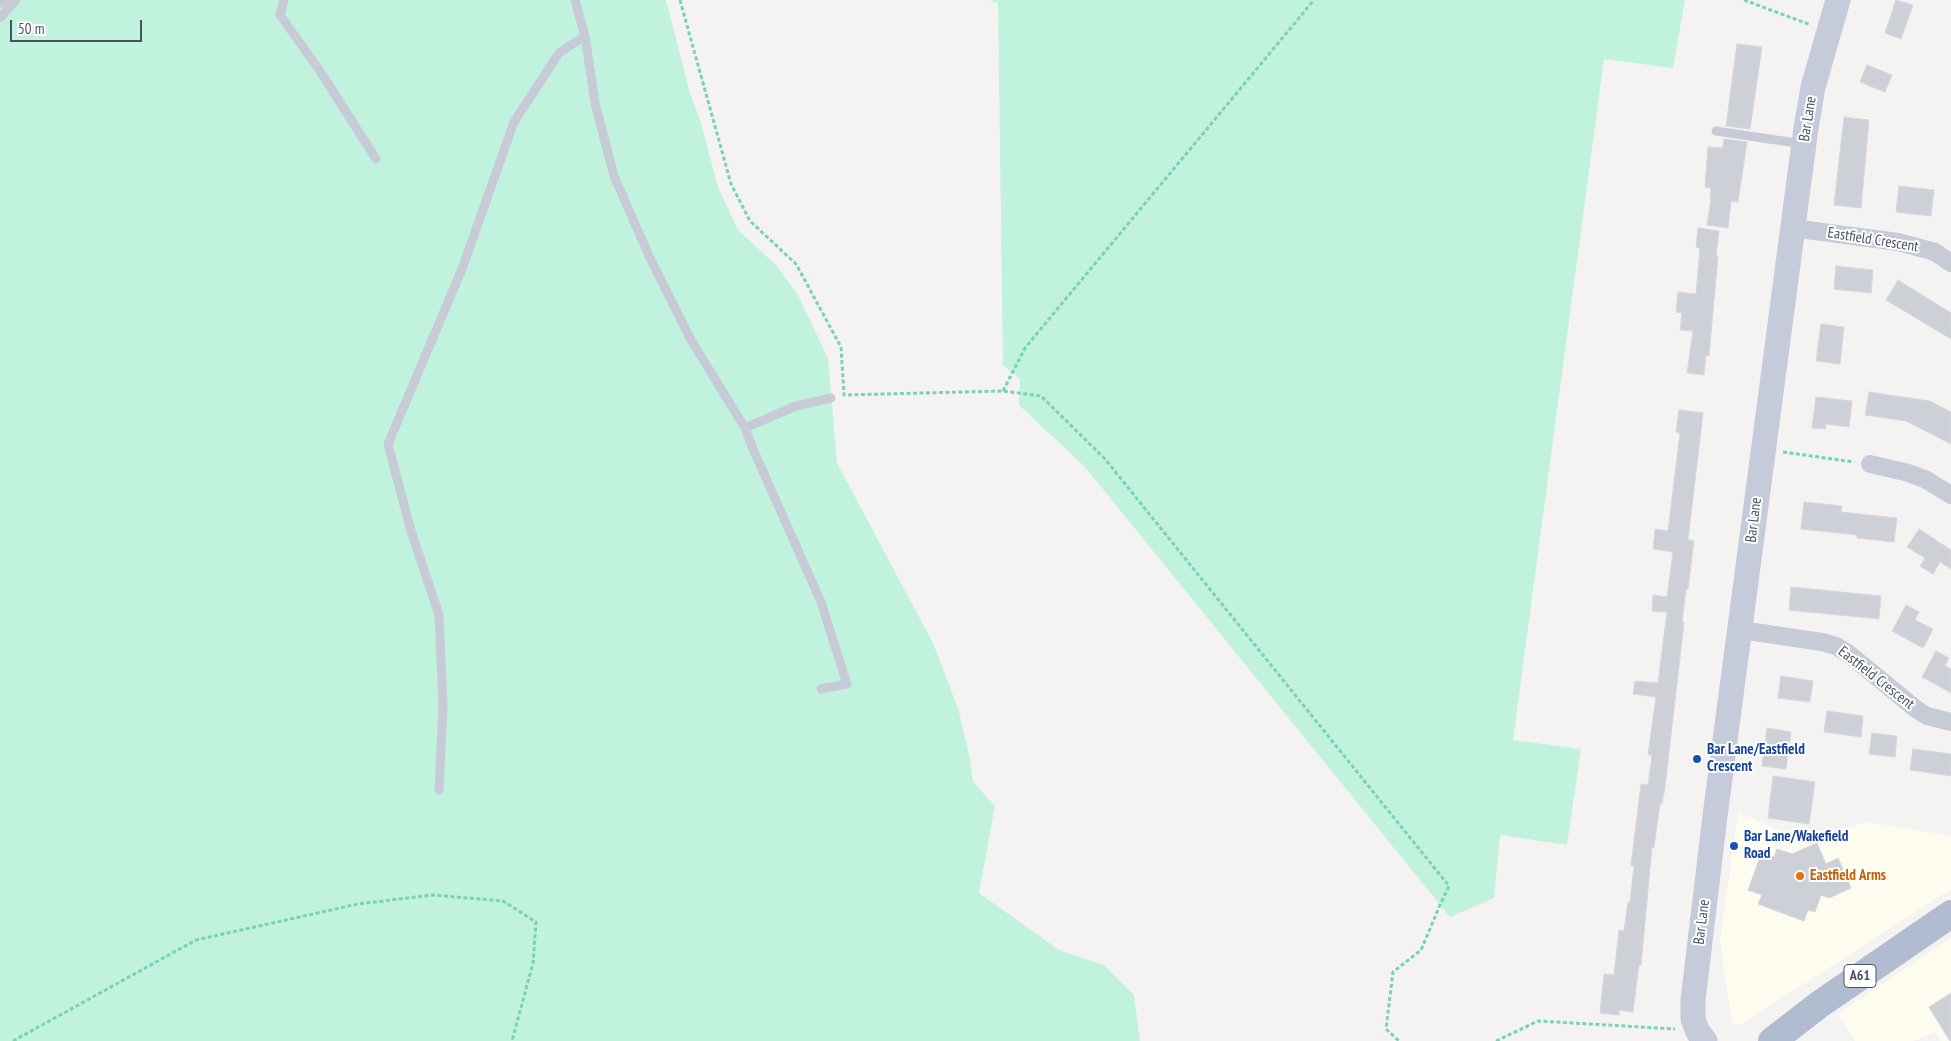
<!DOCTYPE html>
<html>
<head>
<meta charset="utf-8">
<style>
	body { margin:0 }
	#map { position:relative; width:1951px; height:1041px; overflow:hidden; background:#f4f3f2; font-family:"PT Sans Narrow",sans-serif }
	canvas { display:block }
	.scale { position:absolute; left:10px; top:20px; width:132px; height:22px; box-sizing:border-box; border:2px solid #495161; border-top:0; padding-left:6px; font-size:15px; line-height:18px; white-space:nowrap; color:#495161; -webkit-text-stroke:4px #fff; paint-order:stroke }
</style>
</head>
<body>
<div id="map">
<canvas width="1951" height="1041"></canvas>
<div class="scale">50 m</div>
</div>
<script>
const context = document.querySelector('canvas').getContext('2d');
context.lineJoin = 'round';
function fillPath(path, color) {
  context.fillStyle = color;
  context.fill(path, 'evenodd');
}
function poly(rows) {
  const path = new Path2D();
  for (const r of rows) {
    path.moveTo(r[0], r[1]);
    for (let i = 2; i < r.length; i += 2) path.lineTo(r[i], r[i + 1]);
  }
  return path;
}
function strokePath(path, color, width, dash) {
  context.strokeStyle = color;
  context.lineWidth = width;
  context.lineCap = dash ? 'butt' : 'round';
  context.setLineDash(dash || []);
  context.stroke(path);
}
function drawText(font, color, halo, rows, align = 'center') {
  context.font = font + ' "PT Sans Narrow",sans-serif';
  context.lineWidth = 4;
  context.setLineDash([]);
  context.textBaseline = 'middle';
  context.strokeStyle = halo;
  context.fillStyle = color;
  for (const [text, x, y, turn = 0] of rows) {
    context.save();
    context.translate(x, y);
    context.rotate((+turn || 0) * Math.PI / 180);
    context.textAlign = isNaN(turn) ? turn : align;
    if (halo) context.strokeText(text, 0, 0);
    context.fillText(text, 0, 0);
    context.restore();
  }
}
const commercial = poly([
	[1738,812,1807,842,1867,822,1951,836,1951,889,1740,1025,1732,1023,1720,940],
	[1951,938,1951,1041,1940,1041,1936,1032,1913,1041,1855,1041,1838,1014]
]);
const green = poly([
	[0,0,666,0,689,90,700,120,718,187,738,230,777,266,798,295,828,358,837,463,933,643,958,708,969,754,973,782,995,806,979,893,1059,950,1104,965,1134,995,1140,1041,0,1041],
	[989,0,1685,0,1673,68,1604,59,1513,740,1581,749,1567,845,1500,835,1494,898,1450,917,1085,467,1019,405,1020,379,1003,365,998,3]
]);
const building = poly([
	[1896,0,1913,5,1901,39,1885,33,1896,0],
	[1737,44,1762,47,1750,129,1726,126,1737,44],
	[1867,65,1892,75,1885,92,1860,82,1867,65],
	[1844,117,1869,120,1861,208,1834,205,1844,117],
	[1724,139,1747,142,1738,202,1731,201,1728,228,1707,225,1711,199,1710,199,1711,188,1705,187,1708,147,1723,148,1724,139],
	[1899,186,1934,190,1931,216,1896,212,1899,186],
	[1698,228,1719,231,1716,256,1718,256,1709,356,1706,355,1704,375,1687,373,1693,331,1680,330,1682,313,1676,312,1678,292,1696,294,1700,248,1696,247,1698,228],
	[1836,266,1873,270,1871,293,1834,289,1836,266],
	[1898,280,1951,313,1951,339,1886,300,1898,280],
	[1821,324,1844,327,1840,364,1816,361,1821,324],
	[1869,392,1930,401,1951,412,1951,444,1906,421,1865,415,1869,392],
	[1816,397,1852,401,1849,427,1826,424,1825,429,1812,428,1816,397],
	[1679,410,1703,413,1688,540,1694,541,1688,589,1686,589,1682,622,1684,623,1665,787,1662,804,1660,803,1654,847,1652,847,1641,965,1639,965,1633,1012,1619,1010,1619,1015,1600,1013,1604,974,1614,975,1619,930,1624,931,1628,902,1630,903,1634,866,1631,865,1641,784,1648,785,1652,755,1648,755,1656,697,1633,694,1635,681,1658,683,1667,612,1652,611,1653,595,1667,597,1673,552,1653,549,1655,529,1668,531,1680,433,1676,432,1679,410],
	[1804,502,1842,506,1841,512,1897,518,1894,542,1857,538,1857,535,1801,529,1804,502],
	[1919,529,1951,550,1951,569,1940,562,1933,574,1920,566,1925,558,1907,547,1919,529],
	[1791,587,1881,596,1879,619,1789,610,1791,587],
	[1906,605,1919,612,1915,620,1933,629,1923,648,1892,631,1906,605],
	[1936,651,1949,658,1945,666,1951,669,1951,693,1922,677,1936,651],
	[1781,676,1813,681,1810,702,1778,698,1781,676],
	[1827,711,1863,716,1861,737,1824,732,1827,711],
	[1767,728,1791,732,1786,769,1762,766,1767,728],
	[1872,733,1897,736,1895,757,1869,754,1872,733],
	[1913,749,1951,754,1951,776,1910,770,1913,749],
	[1773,776,1815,782,1809,824,1768,818,1773,776],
	[1817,843,1826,864,1838,858,1851,888,1829,898,1821,895,1815,912,1808,910,1804,921,1758,904,1762,895,1748,890,1762,852,1774,857,1777,849,1792,854,1817,843],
	[1951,993,1951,1041,1950,1041,1929,1007,1951,993]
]);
const path = poly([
	[680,0,731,184,750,221,796,264,841,347,844,395,1003,391,1041,396,1105,459,1449,886,1440,905,1421,950,1393,972,1386,1029,1399,1041],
	[1744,0,1811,25],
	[1003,391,1025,348,1314,0],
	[1783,452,1854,462],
	[13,1041,196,940,358,904,432,895,503,901,536,922,533,963,512,1041],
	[1496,1041,1538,1021,1675,1029]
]);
const lane = poly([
	[284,0,280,15,320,71,376,159],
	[575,0,585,36,595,103,614,176,650,258,691,340,745,428,753,449,821,602,847,684,821,689],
	[0,3,14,1],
	[0,18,16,0],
	[1716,131,1803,144],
	[745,428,796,406,831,398],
	[439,790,443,705,439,615,411,531,388,444,462,269,514,122,559,53,585,36]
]);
const street = poly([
	[1792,228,1898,242,1935,252,1951,263],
	[1870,464,1905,472,1925,479,1951,495],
	[1741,630,1822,642,1836,646,1849,654,1916,709,1927,716,1951,722]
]);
const secondary = poly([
	[1705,1041,1698,1032,1693,1019,1693,1000,1715,816,1806,128,1813,87,1838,0]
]);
const primary = poly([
	[1772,1041,1820,1004,1951,914]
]);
const markers = [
	[1697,759,5,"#1a4fb4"],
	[1734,846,5,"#1a4fb4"],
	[1800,876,5,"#e8710a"]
];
const shields = [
	[1860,976,32]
];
const shieldNames = [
	["A61",1860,976]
];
const streetNames = [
	["Bar Lane",1808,119,-81],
	["Eastfield Crescent",1873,240,9],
	["Bar Lane",1754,520,-83],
	["Eastfield Crescent",1876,678,38],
	["Bar Lane",1702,922,-83]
];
const transitNames = [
	["Bar Lane/Eastfield",1707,750],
	["Crescent",1707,767],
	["Bar Lane/Wakefield",1744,837],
	["Road",1744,854]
];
const foodNames = [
	["Eastfield Arms",1810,876]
];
fillPath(commercial, '#fdfcee');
fillPath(green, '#c1f2dd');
fillPath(building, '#ced0d8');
strokePath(building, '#d6d7de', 1);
strokePath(path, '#77d2b6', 3, [4, 2.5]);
strokePath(lane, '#c6cbd7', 9);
strokePath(street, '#c6cbd7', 18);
strokePath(secondary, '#c5cbdb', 25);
strokePath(primary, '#b2bcd1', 28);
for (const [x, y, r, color] of markers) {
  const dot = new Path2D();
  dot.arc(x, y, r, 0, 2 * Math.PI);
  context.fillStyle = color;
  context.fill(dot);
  strokePath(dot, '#fff', 2);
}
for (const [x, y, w] of shields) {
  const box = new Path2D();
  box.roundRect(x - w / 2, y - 11.5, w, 23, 4);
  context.fillStyle = '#fff';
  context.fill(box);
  strokePath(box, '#495161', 1);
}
drawText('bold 14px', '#495161', null, shieldNames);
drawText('15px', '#495161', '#fff', streetNames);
drawText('bold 15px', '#164399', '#fff', transitNames, 'left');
drawText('bold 15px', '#c56008', '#fff', foodNames, 'left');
</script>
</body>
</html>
